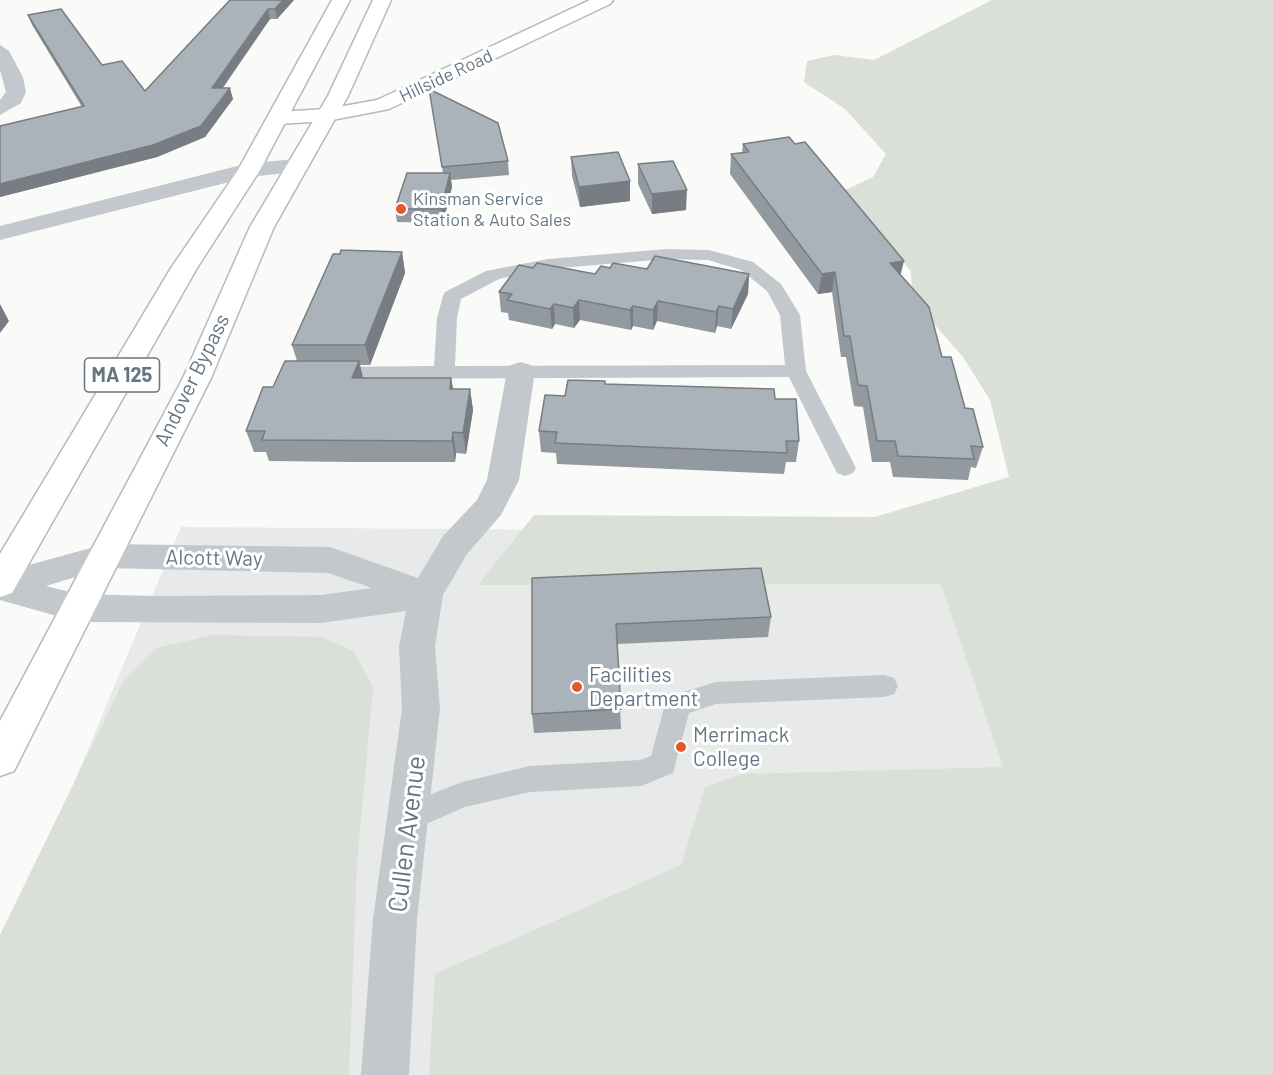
<!DOCTYPE html>
<html>
<head>
<meta charset="utf-8">
<style>
	body { margin:0 }
	canvas { display:block; background:#fafaf8 }
</style>
</head>
<body>
<canvas width="1273" height="1075"></canvas>
<script>
const context = document.querySelector('canvas').getContext('2d');
context.lineJoin = 'round';
function fillPath(path, color) {
  context.fillStyle = color;
  context.fill(path, 'evenodd');
}
function poly(rows) {
  const path = new Path2D();
  for (const r of rows) {
    path.moveTo(r[0], r[1]);
    for (let i = 2; i < r.length; i += 2) path.lineTo(r[i], r[i + 1]);
  }
  return path;
}
function strokePath(path, color, width, dash) {
  context.strokeStyle = color;
  context.lineWidth = width;
  context.lineCap = dash ? 'butt' : 'round';
  context.setLineDash(dash || []);
  context.stroke(path);
}
function drawText(font, color, halo, rows, align = 'center') {
  context.font = font + ' Barlow,sans-serif';
  context.lineWidth = 6;
  context.setLineDash([]);
  context.textBaseline = 'middle';
  context.strokeStyle = halo;
  context.fillStyle = color;
  for (const [text, x, y, turn = 0] of rows) {
    context.save();
    context.translate(x, y);
    context.rotate((+turn || 0) * Math.PI / 180);
    context.textAlign = isNaN(turn) ? turn : align;
    if (halo) context.strokeText(text, 0, 0);
    context.fillText(text, 0, 0);
    context.restore();
  }
}
const built = poly([
	[181,527,1273,535,1273,1075,0,1075,0,959]
]);
const green = poly([
	[992,0,1273,0,1273,1075,429,1075,435,974,681,865,705,787,743,774,1003,767,941,584,478,585,534,515,875,517,1009,477,990,400,963,357,935,325,912,294,911,271,876,233,835,195,873,177,886,154,845,109,804,82,807,61,834,55,874,60],
	[212,635,321,637,354,651,373,688,357,863,349,1075,0,1075,0,935,123,682,157,648]
]);
const lane = poly([
	[667,249,709,250,753,262,781,284,800,315,806,371,856,468,853,473,845,476,837,473,789,377,331,379,324,378,321,373,324,368,331,367,434,366,437,318,443,296,445,292,486,271,548,259,667,249],
	[667,259,708,260,741,270,767,291,780,315,785,365,455,366,457,318,461,299,499,279,548,269,667,259],
	[884,675,894,678,898,686,894,694,884,697,716,704,689,713,673,773,641,786,530,792,465,807,410,831,399,827,395,817,399,807,462,782,530,766,640,760,651,756,667,697,716,682,884,675]
]);
const street = poly([
	[0,45,9,51,23,77,26,92,21,103,0,115,0,100,6,92,0,70,0,45],
	[298,159,306,161,309,166,306,171,249,177,0,240,0,226,249,163,298,159],
	[521,362,531,365,535,371,519,480,501,515,467,554,443,595,435,646,440,709,417,919,409,1075,361,1075,373,919,402,709,399,646,406,611,321,623,78,622,0,600,0,573,105,544,330,547,418,578,443,536,477,500,487,480,507,371,511,365,521,362],
	[105,568,328,573,372,588,321,595,155,596,78,594,46,586,105,568]
]);
const secondary = poly([
	[590,0,613,0,610,4,389,109,327,121,278,124,271,122,268,118,271,114,278,112,327,109,377,100,590,0]
]);
const primary = poly([
	[332,0,350,0,260,170,197,268,12,593,0,597,0,554,171,268,238,170,332,0],
	[373,0,391,0,348,96,274,227,211,378,14,771,0,776,0,721,183,378,250,227,328,96,373,0]
]);
const wall = poly([
	[230,0,294,0,277,19,270,19,223,88,233,99,205,137,157,157,0,197,0,126,82,107,32,25,28,15,102,65,145,91],
	[429,89,508,161,509,175,451,180,452,187,443,223,397,222,395,209,443,173],
	[743,144,901,275,942,357,983,447,976,468,971,467,968,480,893,477,890,462,872,462,863,407,854,406,846,357,841,357,832,292,818,294,730,174,731,154,742,153],
	[571,157,630,201,580,207,572,176],
	[638,164,686,210,652,214,638,184],
	[402,252,405,273,370,365,360,365,363,378,451,378,453,389,470,389,473,410,466,454,456,453,455,462,352,462,269,461,266,452,254,452,246,431,273,387,297,361,292,345],
	[533,268,595,274,647,269,749,274,748,294,731,329,717,326,715,333,657,321,653,330,633,326,631,330,580,320,574,328,555,324,552,329,509,320,508,313,501,312,499,292],
	[605,384,775,399,799,441,796,462,786,462,784,474,557,464,556,453,541,452,539,431,565,396],
	[532,578,771,617,768,637,617,644,621,729,534,733,532,714]
]);
const shadedWall = poly([
	[283,0,294,0,277,19,275,9],
	[268,9,270,19,215,98,212,88],
	[230,88,233,99,205,137,157,157,0,197,0,184],
	[450,173,452,187,443,223,441,209],
	[630,181,630,201,580,207,579,187],
	[687,190,686,210,652,214,652,194],
	[402,252,405,273,370,365,365,345],
	[904,261,899,281,890,263],
	[835,272,832,292,818,294,822,274],
	[749,274,748,294,731,329,733,309],
	[579,300,580,320,574,328,573,308],
	[658,301,657,321,653,330,653,310],
	[0,304,9,321,0,333],
	[554,304,555,324,552,329,550,309],
	[633,306,633,326,631,330,630,310],
	[719,306,717,326,715,333,716,312],
	[359,361,364,382,352,378],
	[451,378,455,399,450,389],
	[470,389,473,410,466,454,463,433],
	[453,432,456,453,455,462,452,441]
]);
const building = poly([
	[230,0,283,0,275,9,268,9,212,88,230,88,201,126,153,145,0,184,0,126,84,106,28,15,61,9,102,65,122,61,145,91,230,0],
	[429,89,498,123,508,161,442,167,429,89],
	[789,137,795,144,805,142,904,261,890,263,929,307,942,357,951,357,965,408,973,409,983,447,971,446,974,459,898,456,895,441,877,441,867,386,858,385,850,336,844,336,835,272,822,274,731,154,749,152,743,144,789,137],
	[618,152,630,181,579,187,571,157,618,152],
	[673,161,687,190,652,194,638,164,673,161],
	[407,173,450,173,441,209,395,209,407,173],
	[341,250,402,252,365,345,292,345,333,254,340,254,341,250],
	[655,256,749,274,733,309,719,306,716,312,658,301,653,310,633,306,630,310,579,300,573,308,554,304,550,309,507,300,512,294,499,292,519,265,533,268,537,263,595,274,601,266,610,268,613,263,647,269,655,256],
	[285,361,359,361,352,378,451,378,450,389,470,389,463,433,453,432,452,441,262,440,265,431,246,431,263,387,273,387,285,361],
	[568,380,605,381,605,384,774,389,775,399,796,399,799,441,786,441,787,453,555,443,557,432,539,431,545,395,565,396,568,380],
	[761,568,771,617,616,624,621,709,532,714,532,578,761,568]
]);
const markers = [
	[401,209,6,"#e4572e"],
	[577,687,6,"#e4572e"],
	[681,747,6,"#e4572e"]
];
const farStreetnames = [
	["Hillside Road",446,76,-25]
];
const farPoinames = [
	["Kinsman Service",413,199],
	["Station & Auto Sales",413,220]
];
const shields = [
	[122,375,75]
];
const shieldNames = [
	["MA 125",122,375]
];
const streetNames = [
	["Andover Bypass",192,380,-64],
	["Alcott Way",214,558,1]
];
const poiNames = [
	["Facilities",589,675],
	["Department",589,699],
	["Merrimack",693,735],
	["College",693,759]
];
const nearStreetnames = [
	["Cullen Avenue",407,834,-83]
];
fillPath(built, '#e8e9e9');
fillPath(green, '#dadfd7');
strokePath(secondary, '#b3babf', 3);
strokePath(primary, '#b5babe', 3);
fillPath(lane, '#c3c8cc');
fillPath(street, '#c3c8cc');
fillPath(secondary, '#fff');
fillPath(primary, '#fff');
fillPath(wall, '#929a9f');
fillPath(shadedWall, '#777d82');
fillPath(building, '#aab3b9');
strokePath(building, '#777d82', 1.5);
for (const [x, y, r, color] of markers) {
  const dot = new Path2D();
  dot.arc(x, y, r, 0, 2 * Math.PI);
  context.fillStyle = color;
  context.fill(dot);
  strokePath(dot, '#fff', 2);
}
drawText('18px', '#657683', '#fff', farStreetnames);
drawText('18px', '#657683', '#fff', farPoinames, 'left');
for (const [x, y, w] of shields) {
  const box = new Path2D();
  box.roundRect(x - w / 2, y - 17, w, 34, 4.5);
  context.fillStyle = '#fff';
  context.fill(box);
  strokePath(box, '#657683', 1.5);
}
drawText('bold 20px', '#657683', null, shieldNames);
drawText('21px', '#657683', '#fff', streetNames);
drawText('21px', '#657683', '#fff', poiNames, 'left');
drawText('26px', '#657683', '#fff', nearStreetnames);
</script>
</body>
</html>
